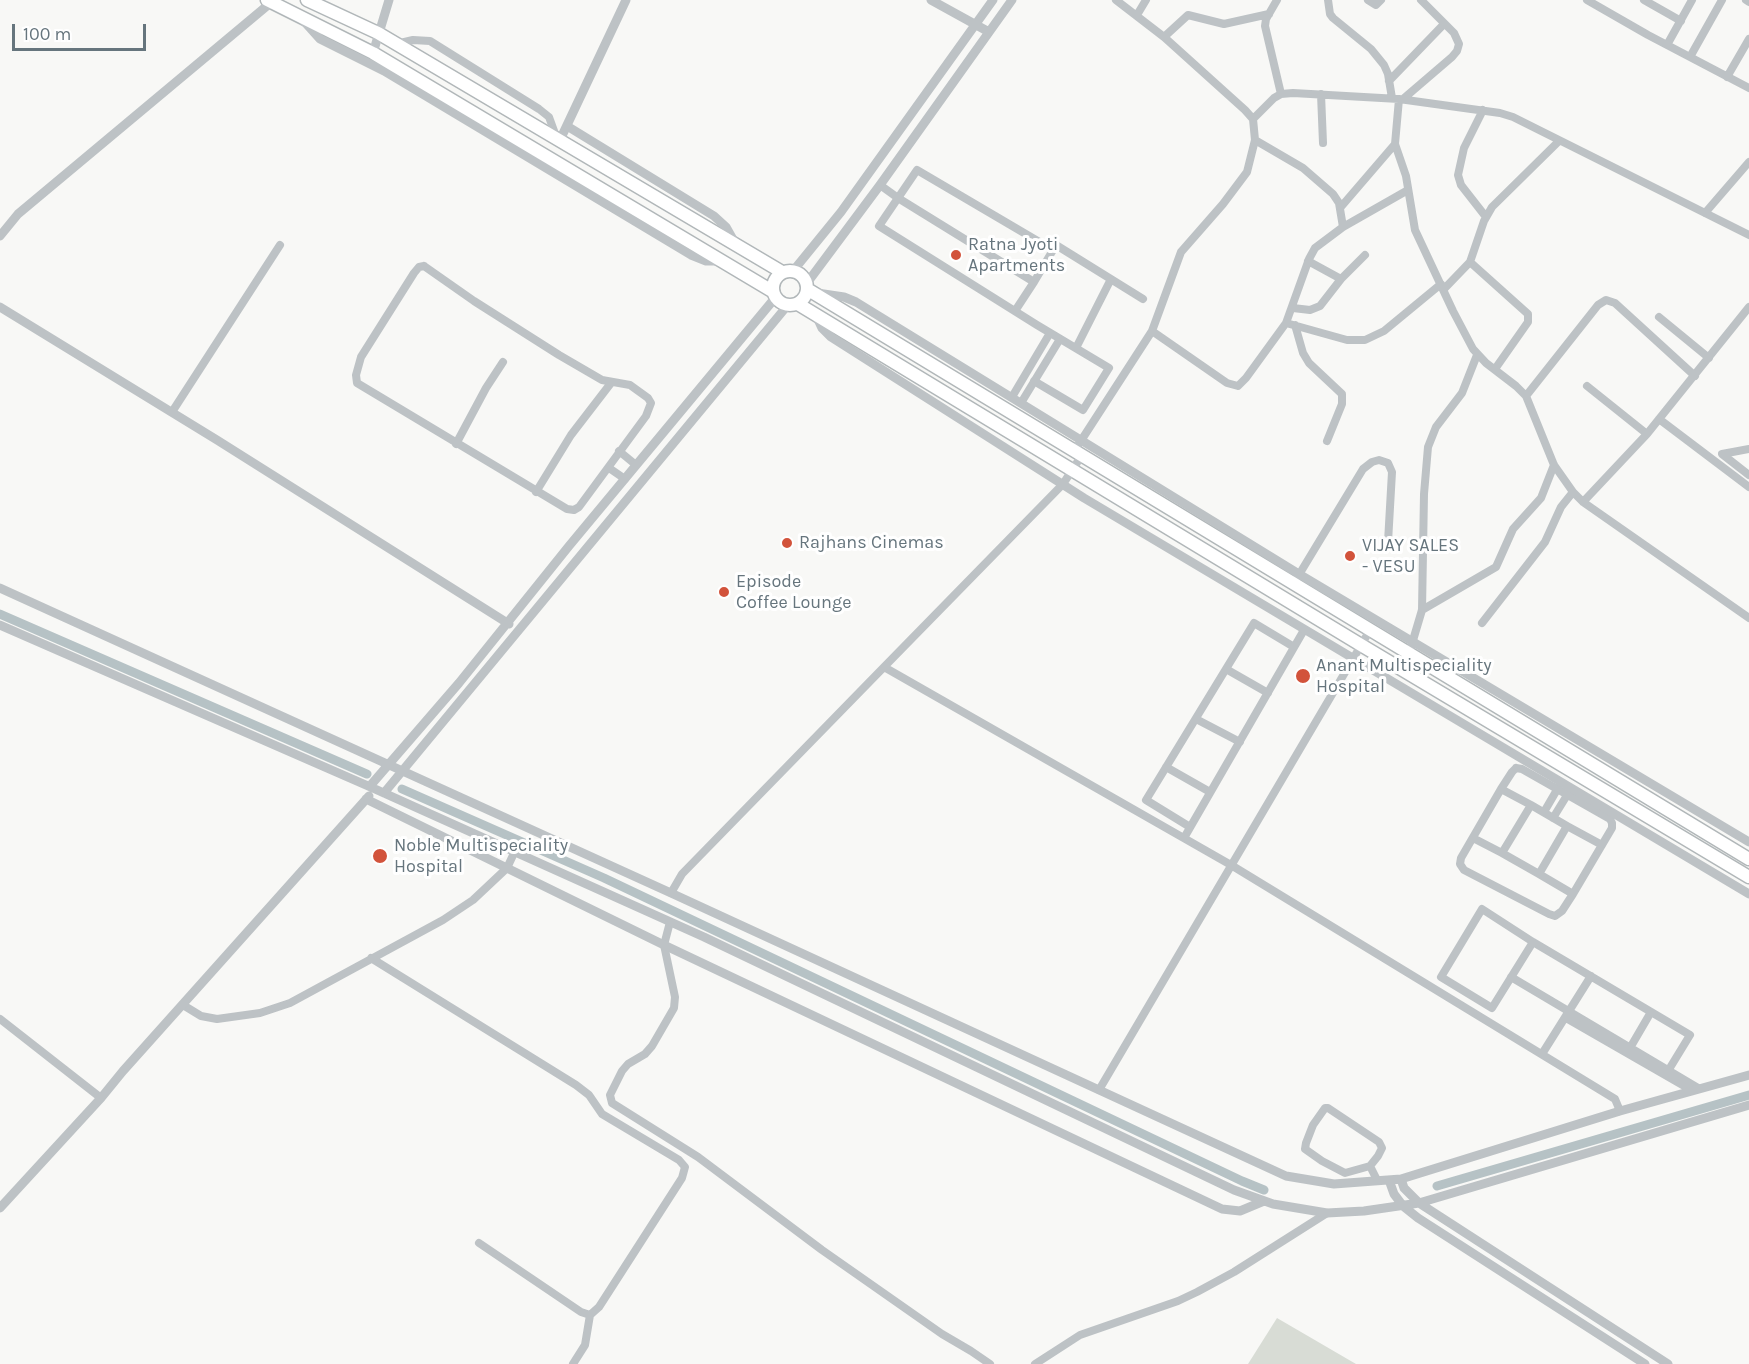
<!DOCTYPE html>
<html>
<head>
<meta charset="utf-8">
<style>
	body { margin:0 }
	#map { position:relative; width:1749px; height:1364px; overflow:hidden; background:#f8f8f6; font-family:Karla,sans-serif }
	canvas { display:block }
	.scale { position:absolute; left:12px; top:24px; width:134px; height:27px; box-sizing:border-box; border:3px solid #66757d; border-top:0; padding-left:8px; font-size:18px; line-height:21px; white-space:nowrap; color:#66757d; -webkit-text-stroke:4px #fff; paint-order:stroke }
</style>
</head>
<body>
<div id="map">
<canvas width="1749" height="1364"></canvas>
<div class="scale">100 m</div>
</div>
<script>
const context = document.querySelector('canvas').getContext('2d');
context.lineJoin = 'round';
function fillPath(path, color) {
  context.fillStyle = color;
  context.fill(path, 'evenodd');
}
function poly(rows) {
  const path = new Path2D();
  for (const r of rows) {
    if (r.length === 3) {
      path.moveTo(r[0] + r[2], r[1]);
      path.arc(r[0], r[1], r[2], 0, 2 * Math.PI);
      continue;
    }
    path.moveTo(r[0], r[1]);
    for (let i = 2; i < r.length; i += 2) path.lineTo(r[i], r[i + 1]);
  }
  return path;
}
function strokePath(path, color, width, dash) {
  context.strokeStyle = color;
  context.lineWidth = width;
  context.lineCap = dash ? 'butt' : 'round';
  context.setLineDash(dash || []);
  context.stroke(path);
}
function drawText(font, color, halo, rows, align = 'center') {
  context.font = font + ' Karla,sans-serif';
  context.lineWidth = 6;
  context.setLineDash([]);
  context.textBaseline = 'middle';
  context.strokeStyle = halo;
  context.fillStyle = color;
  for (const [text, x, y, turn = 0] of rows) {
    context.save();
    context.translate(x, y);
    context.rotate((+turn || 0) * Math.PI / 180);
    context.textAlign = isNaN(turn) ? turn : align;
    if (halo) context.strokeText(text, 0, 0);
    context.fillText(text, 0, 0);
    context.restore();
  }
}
const green = poly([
	[1277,1318,1356,1364,1248,1364]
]);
const canal = poly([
	[0,614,367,774],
	[402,789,604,878,1242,1181,1264,1190],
	[1437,1186,1749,1095]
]);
const minor = poly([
	[1277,0,1266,19,1265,26,1281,94],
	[1328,0,1330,14,1333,18,1371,49,1384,65,1388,74,1392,98],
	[1368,0,1376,5,1381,0],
	[1587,0,1648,35,1749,88],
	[1644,0,1681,21],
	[1746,0,1749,2],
	[1137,15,1146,0],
	[1164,37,1188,15,1224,24,1269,14],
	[396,44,413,40,430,41,539,109,549,117,557,139],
	[1667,45,1692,0],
	[1690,57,1722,0],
	[1727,77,1749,39],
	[1389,81,1444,24],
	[1321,94,1323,143],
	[1399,99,1395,144,1406,176,1415,230,1453,311,1473,349,1486,363,1516,386,1526,396,1554,465,1573,492,1583,502],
	[1403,99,1452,57,1457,51,1459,44,1454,33,1421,0],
	[1483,110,1464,148,1458,175,1461,185,1486,217],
	[1253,119,1274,98,1281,94,1293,93,1399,99,1500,113,1513,117,1749,235],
	[1255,140,1303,168,1333,194,1339,203,1343,227],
	[880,185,898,198,1034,282,1056,245,1143,299],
	[1340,208,1395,144],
	[1705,213,1749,162],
	[1308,261,1341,279],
	[1470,262,1528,314,1528,322,1495,369],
	[424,266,474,301,559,355,602,380,630,385,648,398,651,403,646,416,579,507,574,510,567,509,357,383,356,375,361,357,414,273,419,267,424,266],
	[1444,289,1470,262,1484,221,1492,207,1559,141],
	[1749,307,1647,434,1583,502,1749,618],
	[1293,308,1310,310,1320,306,1341,279,1365,255],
	[1015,311,1034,282],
	[1659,317,1709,358],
	[1286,323,1347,340,1365,340,1384,331,1441,284],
	[1295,325,1303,353,1309,363,1342,394,1342,404,1327,441],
	[1152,331,1227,383,1238,386,1246,378,1286,323,1309,259,1315,248,1343,227,1408,190],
	[1076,348,1111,279],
	[1034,381,1083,410,1109,368,1037,325,879,226,917,170,1053,250],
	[1587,386,1647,434],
	[1526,396,1598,305,1606,300,1615,303,1695,376],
	[1012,397,1050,333],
	[1021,403,1060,339],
	[172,412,280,245],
	[1659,419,1749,487],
	[456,444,486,388,503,362],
	[1749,449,1722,454,1749,475],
	[1075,450,1152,331,1181,252,1223,204,1247,172,1255,140,1253,119,1245,110,1164,37,1116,0],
	[619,451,636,465],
	[609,468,625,479],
	[536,492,571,435,611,383],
	[1297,578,1363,469,1372,462,1379,460,1388,463,1392,472,1388,542],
	[1422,610,1496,567,1513,529,1541,498,1554,465],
	[1482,623,1545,542,1561,507,1573,492],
	[1411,647,1422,610,1424,494,1428,447,1436,427,1462,393,1477,355],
	[884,667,1063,484,1082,455],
	[1226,669,1268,693],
	[1196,719,1240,742],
	[1166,767,1210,792],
	[1516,768,1522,769,1610,819,1612,823,1612,828,1573,894,1562,911,1555,916,1549,914,1464,870,1460,864,1461,858,1501,789,1512,772,1516,768],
	[1501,789,1531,805],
	[1531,805,1567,826,1539,874,1502,853,1531,805],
	[1544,812,1558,788],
	[1553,818,1569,792],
	[1567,826,1602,845],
	[1190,827,1146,800,1254,623,1294,647],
	[1184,838,1304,630],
	[1473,838,1502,853],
	[1539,874,1573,894],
	[671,893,682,874,884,667,1231,865,1615,1099,1620,1111],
	[670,922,664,945,675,997,674,1008,652,1046,645,1054,628,1064,622,1071,610,1095,612,1103,698,1157,822,1250,942,1334,971,1351,990,1364],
	[1533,942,1482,909,1441,977,1492,1008,1533,942,1690,1035,1668,1071],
	[371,958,576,1085,589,1095,602,1114,679,1160,685,1167,682,1178,599,1307,590,1315,581,1312,479,1243],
	[1511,977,1698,1088],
	[183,1005,201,1016,217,1019,260,1013,290,1003,443,920,473,900,507,868,515,851],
	[1566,1018,1686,1087],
	[0,1019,101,1098],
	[1630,1048,1651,1012],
	[1542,1054,1591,976],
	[1099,1090,1370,630],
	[1370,1166,1378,1156,1382,1148,1379,1142,1328,1108,1325,1108,1313,1125,1306,1143,1305,1149,1322,1161,1345,1173,1370,1166,1377,1180],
	[573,1364,585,1345,590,1315],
	[1035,1364,1080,1335,1178,1301,1197,1292,1234,1272,1327,1213]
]);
const tertiary = poly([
	[931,0,989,32],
	[302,19,320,39,384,71,691,255,706,261,722,261],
	[373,53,389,0],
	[567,126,714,216,726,227,735,243],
	[560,140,626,0],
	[0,236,18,214,274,0],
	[793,271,841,212,993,0],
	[807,283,880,185,1012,0],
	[817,293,844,297,856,302,1299,574,1749,842],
	[0,307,217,440,509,624],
	[816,315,822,328,831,337,1084,498,1749,894],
	[0,588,671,893,1286,1176,1334,1184,1401,1179,1620,1111,1749,1075],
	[0,625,375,789,704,937,1234,1190,1273,1204,1327,1213,1364,1211,1419,1203,1749,1105],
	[370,786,459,683,569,546,775,298],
	[384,793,787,306],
	[366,799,664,945,1222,1209,1240,1211,1264,1201],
	[1401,1179,1404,1188,1419,1203,1668,1364],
	[1389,1180,1394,1194,1403,1206,1418,1218,1645,1364],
	[0,1208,101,1098,123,1071,369,796]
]);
const primary = poly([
	[267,0,373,53,772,291],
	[307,0,378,33,782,272],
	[790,288,17],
	[807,289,1749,859],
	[798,304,1361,645,1749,877]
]);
const markers = [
	[956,255,6,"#d2533b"],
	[787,543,6,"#d2533b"],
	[1350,556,6,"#d2533b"],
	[724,592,6,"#d2533b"],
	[1303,676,8,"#d2533b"],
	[380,856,8,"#d2533b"]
];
const poiNames = [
	["Ratna Jyoti",968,245],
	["Apartments",968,266],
	["Rajhans Cinemas",799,543],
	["VIJAY SALES",1362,546],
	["- VESU",1362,567],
	["Episode",736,582],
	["Coffee Lounge",736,603],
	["Anant Multispeciality",1316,666],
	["Hospital",1316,687],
	["Noble Multispeciality",394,846],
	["Hospital",394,867]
];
fillPath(green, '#d8dcd5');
strokePath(canal, '#b6c2c5', 9);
strokePath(primary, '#b1b7b9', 15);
strokePath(minor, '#bdc2c5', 8);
strokePath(tertiary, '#bdc2c5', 9);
strokePath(primary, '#fff', 12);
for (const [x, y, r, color] of markers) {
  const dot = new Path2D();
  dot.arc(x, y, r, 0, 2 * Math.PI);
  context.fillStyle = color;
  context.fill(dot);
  strokePath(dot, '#fff', 2);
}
drawText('18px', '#66757d', '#fff', poiNames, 'left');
</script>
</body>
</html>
